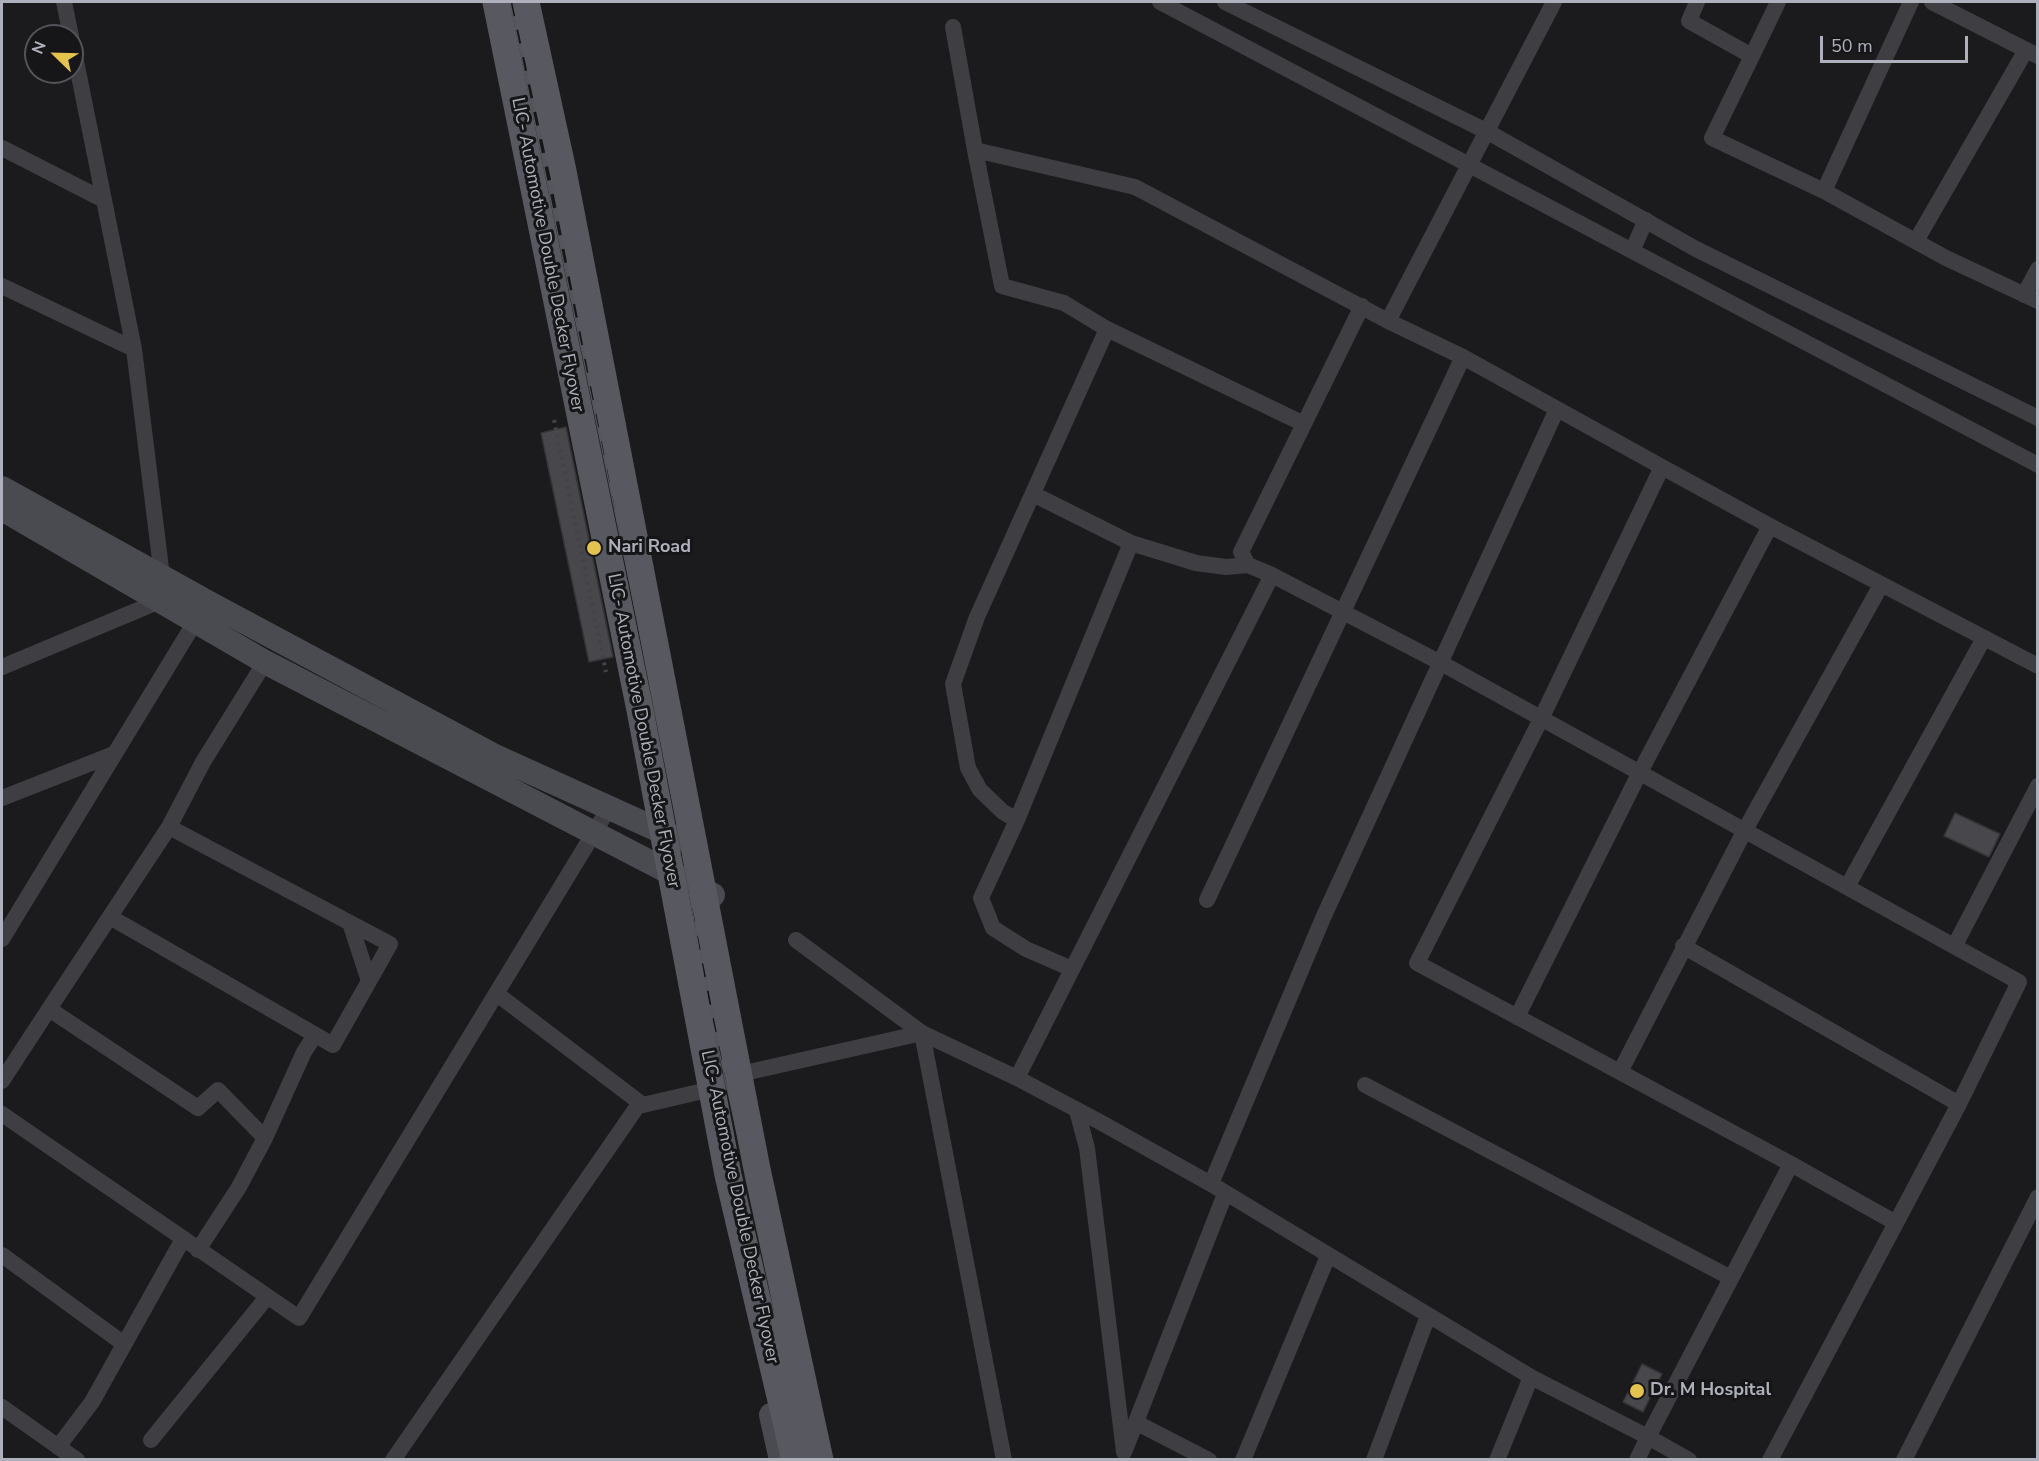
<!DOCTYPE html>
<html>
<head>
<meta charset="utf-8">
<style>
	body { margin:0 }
	#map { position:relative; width:2039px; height:1461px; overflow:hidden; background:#1b1b1d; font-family:"Nunito Sans",sans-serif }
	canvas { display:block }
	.frame { position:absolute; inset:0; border:3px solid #aeb1bb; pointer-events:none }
	.north { position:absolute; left:24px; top:24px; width:60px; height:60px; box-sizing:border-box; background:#161618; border:2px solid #535459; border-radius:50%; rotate:293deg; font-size:16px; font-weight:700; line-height:24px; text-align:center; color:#aeb1bb }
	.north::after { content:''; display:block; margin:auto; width:21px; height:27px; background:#e3c34c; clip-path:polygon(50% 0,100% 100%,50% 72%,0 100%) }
	.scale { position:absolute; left:1820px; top:36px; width:148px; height:27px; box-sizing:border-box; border:3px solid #aeb1bb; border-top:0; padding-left:8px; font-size:18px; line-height:21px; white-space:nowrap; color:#aeb1bb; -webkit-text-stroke:4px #161618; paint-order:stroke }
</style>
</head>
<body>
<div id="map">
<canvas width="2039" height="1461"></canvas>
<div class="frame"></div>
<div class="north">N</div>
<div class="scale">50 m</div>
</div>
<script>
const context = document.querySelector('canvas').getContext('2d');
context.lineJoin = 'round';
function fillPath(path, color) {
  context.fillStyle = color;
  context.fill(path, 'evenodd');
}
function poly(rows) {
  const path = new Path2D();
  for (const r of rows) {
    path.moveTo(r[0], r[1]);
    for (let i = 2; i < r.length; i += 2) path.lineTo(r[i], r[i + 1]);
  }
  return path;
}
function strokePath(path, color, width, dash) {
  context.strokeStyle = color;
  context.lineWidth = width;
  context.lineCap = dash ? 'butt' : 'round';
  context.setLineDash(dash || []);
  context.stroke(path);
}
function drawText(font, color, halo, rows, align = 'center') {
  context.font = font + ' "Nunito Sans",sans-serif';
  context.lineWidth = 6;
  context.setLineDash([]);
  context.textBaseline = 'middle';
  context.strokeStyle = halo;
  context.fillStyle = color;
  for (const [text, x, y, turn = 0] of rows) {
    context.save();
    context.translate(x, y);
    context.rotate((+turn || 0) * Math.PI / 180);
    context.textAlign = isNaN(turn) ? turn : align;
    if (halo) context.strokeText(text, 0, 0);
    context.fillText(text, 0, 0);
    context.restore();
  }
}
const building = poly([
	[566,427,613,657,589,662,541,433,566,427],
	[1955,813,2000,834,1989,857,1944,836,1955,813],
	[1642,1364,1662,1374,1643,1412,1623,1402,1642,1364]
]);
const path = poly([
	[554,420,606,672]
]);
const street = poly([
	[64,2,71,36],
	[1160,2,2038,465],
	[1225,2,1488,132,1696,249,2038,418],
	[1697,2,1689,21,1752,56,1712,138,1824,191,1946,258,2038,301],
	[1932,2,2038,56],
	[953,27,975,150,1135,187,1388,321,1554,2],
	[1752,56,1778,2],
	[2,148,104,200],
	[975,150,1002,286,1064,303,1107,329],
	[1824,191,1911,2],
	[1916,241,2026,50],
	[1632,251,1646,220],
	[2,286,134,349],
	[2024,295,2038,269],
	[1388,321,1463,357,1662,467,1541,719,1417,963,1791,1164],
	[1033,494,1131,543],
	[1770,526,2038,666],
	[1248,565,1226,567,1196,563,1131,543,1017,820,1003,812,980,790,968,768,953,684,977,617,1107,329,1304,424],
	[2,667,162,600,162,576,134,349,72,41],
	[2,798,114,754],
	[1017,820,981,898,993,928,1026,949,1072,969],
	[169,827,203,762,265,662],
	[1847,887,1984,638],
	[1207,900,1463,357],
	[350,923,369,981],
	[2,939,195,622],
	[796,940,922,1033],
	[1955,945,2038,786],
	[1683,946,1959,1104],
	[497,994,643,1105,703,1091,749,1072,922,1033],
	[49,1009,198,1108,218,1090,265,1138,239,1187,198,1250],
	[1517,1017,1639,774,1770,526,1662,467],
	[1620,1072,1745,830,1881,585],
	[1017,1078,1272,575],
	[2,1081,49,1009,169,827,390,944,333,1045,110,917],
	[1365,1085,1731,1278],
	[1077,1111,1087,1148,1124,1452],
	[2,1114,299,1318,609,808],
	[265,1138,304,1052,315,1035],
	[1211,1184,1323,918,1557,409],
	[2,1255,124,1344],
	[2,1407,77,1460],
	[1137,1423,1209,1460],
	[151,1440,267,1297],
	[58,1447,92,1402,183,1239],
	[1125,1450,1225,1194],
	[393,1460,639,1104],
	[1004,1460,922,1033,1017,1078,1100,1122,1211,1184,1531,1377,1648,1437,1791,1164,1896,1223,1959,1104,2019,982,1441,663,1272,575,1248,565,1241,552,1362,306],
	[1243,1460,1328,1256],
	[1374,1460,1428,1316],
	[1497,1460,1531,1377],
	[1637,1460,1648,1437,1689,1460],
	[1770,1460,1896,1223],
	[1904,1460,2038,1197]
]);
const secondary = poly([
	[2,488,211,604,497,757,678,839],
	[2,509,265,662,713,895],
	[771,1415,781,1460]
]);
const rail = poly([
	[500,2,660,772,698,999,799,1460],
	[513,2,671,770,710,997,812,1460]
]);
const primaryBridge = poly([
	[496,2,640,710,728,1175,795,1460],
	[526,2,563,171,757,1169,820,1460]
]);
const markers = [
	[594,548,8,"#e3c34c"],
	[1637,1391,8,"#e3c34c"]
];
const streetNames = [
	["LIC- Automotive Double Decker Flyover",547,255,79],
	["LIC- Automotive Double Decker Flyover",643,731,79],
	["LIC- Automotive Double Decker Flyover",739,1207,78]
];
const poiNames = [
	["Nari Road",608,548],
	["Dr. M Hospital",1650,1391]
];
fillPath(building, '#48484c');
strokePath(building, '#353538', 1.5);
strokePath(path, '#424348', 4, [3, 4.5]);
strokePath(street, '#3e3e43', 16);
strokePath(secondary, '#4a4b51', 24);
strokePath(rail, '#55565c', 7);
strokePath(rail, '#161618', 4.5, [14]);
strokePath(primaryBridge, '#585960', 27);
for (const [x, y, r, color] of markers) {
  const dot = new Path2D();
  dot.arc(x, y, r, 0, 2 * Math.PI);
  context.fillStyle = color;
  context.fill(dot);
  strokePath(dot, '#161618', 2);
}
drawText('18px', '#aeb1bb', '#161618', streetNames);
drawText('bold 18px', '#aeb1bb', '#161618', poiNames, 'left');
</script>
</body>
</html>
